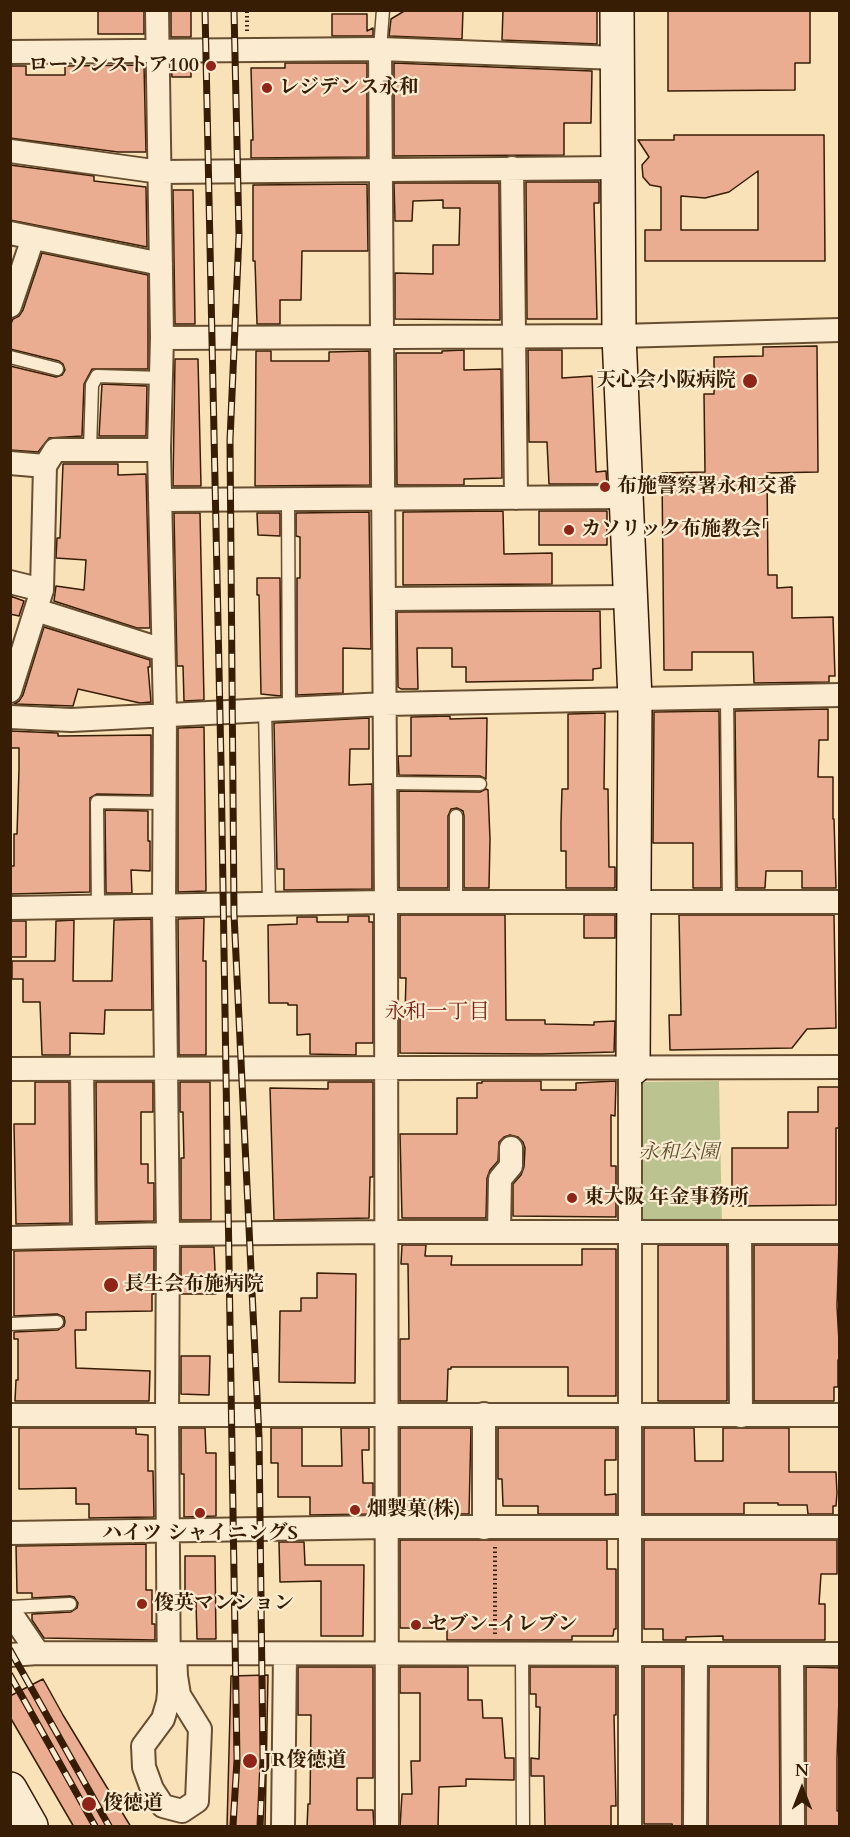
<!DOCTYPE html>
<html>
<head>
<meta charset="utf-8">
<style>
	body { margin:0 }
	#map { position:relative; width:850px; height:1837px; overflow:hidden; background:#f9e2b8; font-family:Cardo,serif }
	canvas { display:block }
	.frame { position:absolute; inset:0; border:12px solid #371d04; pointer-events:none }
	.north { position:absolute; left:772px; top:1759px; width:60px; height:60px; -webkit-text-stroke:4px #fbecd1; paint-order:stroke; rotate:0deg; font-size:16px; font-weight:700; line-height:24px; text-align:center; color:#371d04 }
	.north::after { content:''; display:block; margin:auto; width:21px; height:27px; background:#371d04; clip-path:polygon(50% 0,100% 100%,50% 72%,0 100%) }
</style>
</head>
<body>
<div id="map">
<canvas width="850" height="1837"></canvas>
<div class="frame"></div>
<div class="north">N</div>
</div>
<script>
const context = document.querySelector('canvas').getContext('2d');
context.lineJoin = 'round';
function fillPath(path, color) {
  context.fillStyle = color;
  context.fill(path, 'evenodd');
}
function poly(rows) {
  const path = new Path2D();
  for (const r of rows) {
    path.moveTo(r[0], r[1]);
    for (let i = 2; i < r.length; i += 2) path.lineTo(r[i], r[i + 1]);
  }
  return path;
}
function strokePath(path, color, width, dash) {
  context.strokeStyle = color;
  context.lineWidth = width;
  context.lineCap = dash ? 'butt' : 'round';
  context.setLineDash(dash || []);
  context.stroke(path);
}
function drawText(font, color, halo, rows, align = 'center') {
  context.font = font + ' Cardo,"Noto Serif JP",serif';
  context.lineWidth = 4.5;
  context.setLineDash([]);
  context.textBaseline = 'middle';
  context.strokeStyle = halo;
  context.fillStyle = color;
  for (const [text, x, y, turn = 0] of rows) {
    context.save();
    context.translate(x, y);
    context.rotate((+turn || 0) * Math.PI / 180);
    context.textAlign = isNaN(turn) ? turn : align;
    if (halo) context.strokeText(text, 0, 0);
    context.fillText(text, 0, 0);
    context.restore();
  }
}
const green = poly([
	[719,1081,722,1224,639,1224,638,1082]
]);
const building = poly([
	[98,10,144,10,144,34,98,34,98,10],
	[171,10,191,10,191,37,171,37,171,10],
	[406,10,463,10,462,39,389,36,391,19,406,10],
	[503,10,597,10,597,44,502,40,503,10],
	[668,10,810,10,810,63,795,63,795,90,668,91,668,10],
	[332,14,367,14,367,31,373,28,373,36,332,36,332,14],
	[285,63,367,63,367,157,251,158,251,140,253,140,251,68,285,68,285,63],
	[394,63,592,71,591,123,564,123,564,155,394,156,394,63],
	[171,64,191,64,191,77,172,77,171,64],
	[144,65,146,152,118,152,10,138,10,66,26,66,26,75,65,75,65,66,144,65],
	[674,135,824,135,825,261,645,261,645,230,661,230,661,187,650,185,643,177,642,165,649,157,638,140,674,140,674,135],
	[758,171,758,230,681,230,681,196,705,198,729,192,758,171],
	[10,165,94,176,94,181,146,187,147,247,10,220,10,165],
	[526,182,599,182,599,203,594,203,597,319,527,319,526,182],
	[394,183,499,183,500,320,395,319,395,273,433,274,433,245,459,245,460,208,443,208,443,200,413,201,412,221,395,221,394,183],
	[367,184,368,251,302,251,301,300,280,300,280,324,257,324,255,261,253,261,253,185,367,184],
	[173,190,193,190,195,324,175,324,173,190],
	[42,253,148,275,148,369,92,369,84,384,82,436,49,438,38,452,10,450,10,366,56,377,62,375,65,370,63,364,59,361,10,349,10,326,13,319,19,316,23,310,42,253],
	[817,346,818,472,767,473,768,575,777,575,777,588,792,587,792,618,833,617,835,676,829,676,829,682,754,683,753,652,692,652,692,670,664,670,662,473,705,472,704,394,714,394,714,357,763,356,763,347,817,346],
	[464,350,464,370,501,369,502,478,464,479,464,485,397,485,396,353,442,353,442,351,464,350],
	[528,350,562,350,562,378,592,376,596,472,606,471,607,484,549,484,547,442,529,442,528,350],
	[256,351,271,351,271,361,329,361,329,352,369,351,370,485,255,486,256,351],
	[175,359,198,359,201,486,173,486,175,359],
	[102,384,147,386,146,436,99,436,102,384],
	[63,464,118,464,118,475,146,474,150,628,137,628,54,601,56,586,84,590,86,560,56,558,57,538,60,538,63,464],
	[503,511,504,554,552,553,552,584,403,585,403,512,503,511],
	[539,511,607,511,607,545,539,545,539,511],
	[369,512,371,649,343,648,343,693,297,695,297,578,300,578,300,537,296,536,296,513,369,512],
	[174,513,200,513,204,700,184,701,183,666,177,666,174,513],
	[257,513,280,513,280,536,258,535,257,513],
	[257,578,280,578,281,696,261,694,259,595,257,595,257,578],
	[10,596,24,601,19,616,10,614,10,596],
	[600,611,601,668,593,669,593,680,466,682,466,667,452,667,452,648,417,648,418,689,401,689,398,687,397,612,600,611],
	[44,627,150,660,150,667,148,667,151,702,140,703,78,689,73,706,14,704,19,701,23,695,44,627],
	[828,709,828,740,819,740,818,777,833,777,833,819,834,819,836,888,802,888,802,871,766,871,765,888,737,888,735,711,828,709],
	[719,711,721,888,693,888,693,843,653,843,654,712,719,711],
	[605,713,604,789,608,789,609,867,615,867,615,888,566,888,566,851,561,851,561,822,562,789,568,789,568,714,605,713],
	[450,716,450,719,487,718,486,779,480,776,399,775,398,756,411,756,411,717,450,716],
	[369,718,369,749,350,749,349,785,372,784,372,889,284,890,284,869,277,869,274,723,369,718],
	[204,727,206,891,178,892,178,728,204,727],
	[10,731,58,733,58,736,151,735,151,795,97,794,90,798,90,892,11,894,11,866,14,866,14,834,17,834,19,769,19,748,10,748,10,731],
	[486,789,488,790,490,839,489,888,464,888,464,816,463,811,457,808,451,809,448,816,448,888,399,888,399,791,480,792,486,789],
	[105,810,148,811,148,841,150,841,150,871,131,870,132,893,106,893,105,810],
	[400,915,505,915,506,1020,545,1020,545,1024,594,1025,594,1022,615,1021,614,1052,541,1054,400,1053,400,1015,405,1015,406,978,400,978,400,915],
	[584,915,615,915,615,938,584,938,584,915],
	[679,915,834,915,836,1028,807,1029,792,1048,670,1050,669,1015,681,1015,679,915],
	[348,916,369,916,369,922,373,922,373,1043,356,1043,356,1055,310,1054,310,1034,297,1035,297,1005,288,1005,288,1003,269,1003,268,925,297,924,297,917,317,917,317,922,348,922,348,916],
	[204,918,203,961,206,961,206,1055,179,1055,178,919,204,918],
	[151,919,152,1010,105,1010,104,1034,70,1033,70,1055,42,1055,40,1002,23,1002,23,979,12,979,12,961,55,961,56,921,74,920,73,981,112,981,114,920,151,919],
	[10,921,26,921,26,957,10,957,10,921],
	[482,1081,541,1081,541,1090,576,1090,576,1083,616,1081,615,1116,611,1115,611,1166,616,1166,616,1217,513,1216,513,1184,521,1175,524,1167,525,1148,523,1142,518,1137,510,1135,504,1137,499,1142,498,1161,490,1170,487,1178,486,1218,402,1218,400,1134,457,1134,457,1098,477,1098,477,1083,482,1083,482,1081],
	[35,1082,69,1082,70,1223,16,1224,14,1124,35,1124,35,1082],
	[96,1082,153,1082,153,1112,141,1112,141,1164,148,1164,148,1183,154,1183,154,1221,97,1222,96,1082],
	[180,1082,210,1082,211,1220,181,1220,181,1158,184,1158,183,1115,183,1112,180,1112,180,1082],
	[328,1082,373,1082,373,1177,370,1177,369,1218,274,1220,270,1088,328,1089,328,1082],
	[818,1087,839,1087,839,1128,836,1128,836,1205,732,1206,732,1148,788,1148,788,1112,818,1112,818,1087],
	[402,1245,426,1245,425,1256,452,1256,451,1265,582,1265,582,1249,616,1249,616,1396,568,1396,568,1367,451,1367,451,1369,448,1369,447,1401,400,1401,400,1339,409,1339,408,1264,401,1264,402,1245],
	[658,1245,727,1245,727,1401,658,1401,658,1245],
	[754,1245,839,1245,837,1306,840,1360,838,1360,838,1387,834,1387,834,1401,754,1401,754,1245],
	[181,1247,214,1247,216,1294,181,1294,181,1247],
	[154,1248,154,1294,152,1294,152,1311,86,1312,86,1330,75,1330,76,1368,150,1371,149,1401,15,1401,16,1380,18,1380,18,1339,14,1339,14,1332,58,1330,64,1326,65,1322,64,1317,57,1314,14,1316,14,1251,154,1248],
	[317,1273,356,1274,355,1383,279,1382,280,1311,301,1311,301,1298,317,1298,317,1273],
	[181,1356,210,1356,209,1395,181,1394,181,1356],
	[19,1428,136,1428,136,1434,148,1435,148,1471,153,1471,154,1517,89,1518,89,1504,76,1504,76,1488,19,1489,19,1428],
	[181,1428,205,1428,206,1453,216,1453,216,1516,184,1517,184,1474,181,1474,181,1428],
	[271,1428,302,1428,302,1466,342,1466,341,1428,369,1428,369,1450,362,1450,363,1483,373,1483,373,1514,310,1515,310,1497,278,1497,278,1463,271,1463,271,1428],
	[400,1428,471,1428,469,1514,400,1514,400,1428],
	[498,1428,616,1428,616,1460,605,1460,605,1495,616,1494,616,1514,538,1514,538,1506,503,1506,502,1479,498,1479,498,1428],
	[644,1428,694,1428,695,1461,723,1461,723,1428,789,1428,789,1472,836,1472,837,1493,836,1506,833,1506,833,1514,808,1514,807,1505,778,1505,778,1503,744,1503,744,1514,644,1514,644,1428],
	[400,1540,607,1540,607,1569,616,1569,616,1629,614,1629,613,1636,572,1636,572,1640,447,1640,447,1628,400,1628,400,1540],
	[644,1540,837,1540,837,1574,821,1574,819,1604,825,1604,825,1640,723,1640,723,1636,686,1637,686,1640,663,1640,663,1629,644,1629,644,1540],
	[279,1542,304,1542,305,1565,364,1565,363,1636,321,1636,321,1581,280,1582,279,1542],
	[146,1544,146,1590,152,1590,152,1624,155,1624,155,1640,44,1638,32,1620,32,1614,71,1612,77,1608,78,1603,74,1597,70,1596,32,1598,32,1593,17,1593,16,1546,146,1544],
	[185,1556,215,1556,216,1639,197,1639,196,1602,185,1602,185,1556],
	[298,1667,373,1667,373,1778,357,1778,357,1810,373,1810,374,1827,307,1827,308,1804,310,1804,311,1715,298,1715,298,1667],
	[400,1667,468,1667,468,1700,482,1700,483,1718,502,1718,505,1758,514,1758,514,1780,466,1779,466,1786,439,1787,438,1827,400,1827,402,1794,412,1794,411,1761,420,1761,420,1693,400,1693,400,1667],
	[530,1667,616,1667,616,1715,614,1715,616,1806,611,1806,611,1827,545,1827,544,1776,531,1776,531,1758,539,1759,540,1707,536,1707,536,1694,530,1694,530,1667],
	[644,1667,682,1667,682,1827,673,1827,672,1824,644,1824,644,1667],
	[709,1667,779,1667,780,1827,708,1827,709,1667],
	[806,1667,840,1668,837,1758,837,1811,840,1811,840,1827,806,1827,806,1667],
	[268,1675,265,1827,227,1827,231,1676,268,1675],
	[43,1679,63,1715,131,1827,74,1827,10,1717,10,1696,43,1679]
]);
const path = poly([
	[247,31,247,10],
	[495,1547,495,1635]
]);
const lane = poly([
	[380,49,383,10],
	[10,357,57,369],
	[90,450,92,385,97,376,161,378],
	[288,500,289,708],
	[727,697,729,902],
	[265,709,269,904],
	[386,783,480,784],
	[456,902,456,816],
	[98,907,97,802,164,803],
	[10,1324,57,1322],
	[10,1607,70,1604],
	[522,1655,523,1826]
]);
const street = poly([
	[157,10,162,338,159,450,165,714,164,907,168,1234,167,1416,169,1692,168,1702,163,1719,143,1746,144,1767,152,1789,163,1806,182,1811,197,1801,200,1729,179,1695,176,1676,175,1653],
	[380,49,386,902,387,1826],
	[10,52,380,49,617,58],
	[10,151,160,172,618,168],
	[512,168,516,498],
	[10,233,161,264],
	[10,306,33,238],
	[162,338,619,336,840,330],
	[10,463,45,466],
	[160,500,626,497],
	[10,582,42,590],
	[384,599,630,597],
	[36,610,163,650],
	[10,691,42,590,45,466,55,450,159,450],
	[10,717,71,720,385,704,840,695],
	[10,908,386,902,840,902],
	[630,1068,630,1826],
	[10,1069,840,1067],
	[82,1069,84,1236],
	[499,1232,500,1179,511,1166,511,1148],
	[740,1232,741,1416],
	[10,1238,168,1234,387,1232,840,1232],
	[10,1415,840,1415],
	[484,1528,484,1414],
	[10,1533,387,1527,840,1527],
	[10,1612,38,1653],
	[792,1654,793,1826],
	[10,1655,38,1653,840,1654],
	[283,1826,285,1654],
	[695,1826,696,1655]
]);
const secondary = poly([
	[617,10,619,336,635,699,633,1068],
	[10,1789,31,1826]
]);
const rail = poly([
	[205,10,221,763,237,1760,233,1826],
	[234,10,239,235,230,440,234,914,259,1437,263,1760,260,1826],
	[10,1650,109,1826],
	[10,1675,95,1826]
]);
const markers = [
	[211,66,6,"#8f2418"],
	[267,88,6,"#8f2418"],
	[750,381,8,"#8f2418"],
	[605,487,6,"#8f2418"],
	[569,530,6,"#8f2418"],
	[572,1198,6,"#8f2418"],
	[111,1285,8,"#8f2418"],
	[355,1510,6,"#8f2418"],
	[200,1513,6,"#8f2418"],
	[142,1604,6,"#8f2418"],
	[416,1625,6,"#8f2418"],
	[250,1761,8,"#8f2418"],
	[89,1804,8,"#8f2418"]
];
const poiNames = [
	["ローソンストア100",199,66,"right"],
	["レジデンス永和",279,88],
	["天心会小阪病院",736,381,"right"],
	["布施警察署永和交番",617,487],
	["カソリック布施教会「",581,530],
	["東大阪 年金事務所",584,1198],
	["長生会布施病院",124,1285],
	["畑製菓(株)",367,1510],
	["ハイツ シャイニングS",200,1534,"center"],
	["俊英マンション",154,1604],
	["セブン-イレブン",428,1625],
	["JR俊徳道",264,1761],
	["俊徳道",103,1804]
];
const parkNames = [
	["永和公園",679,1153]
];
const neighbourhoodNames = [
	["永和一丁目",437,1013]
];
fillPath(green, '#bbc490');
fillPath(building, '#eaad91');
strokePath(building, '#371d04', 1.5);
strokePath(lane, '#684e31', 15);
strokePath(street, '#684e31', 26);
strokePath(secondary, '#371d04', 36);
strokePath(path, '#371d04', 4, [1.5, 3]);
strokePath(lane, '#fbecd1', 12);
strokePath(street, '#fbecd1', 22);
strokePath(secondary, '#fbecd1', 33);
strokePath(rail, '#371d04', 7);
strokePath(rail, '#fbecd1', 4.5, [14]);
for (const [x, y, r, color] of markers) {
  const dot = new Path2D();
  dot.arc(x, y, r, 0, 2 * Math.PI);
  context.fillStyle = color;
  context.fill(dot);
  strokePath(dot, '#fbecd1', 2);
}
drawText('bold 20px', '#371d04', '#fbecd1', poiNames, 'left');
drawText('italic 20px', '#5f4f2e', '#fbecd1', parkNames);
drawText('21px', '#7a1f14', '#fbecd1', neighbourhoodNames);
</script>
</body>
</html>
